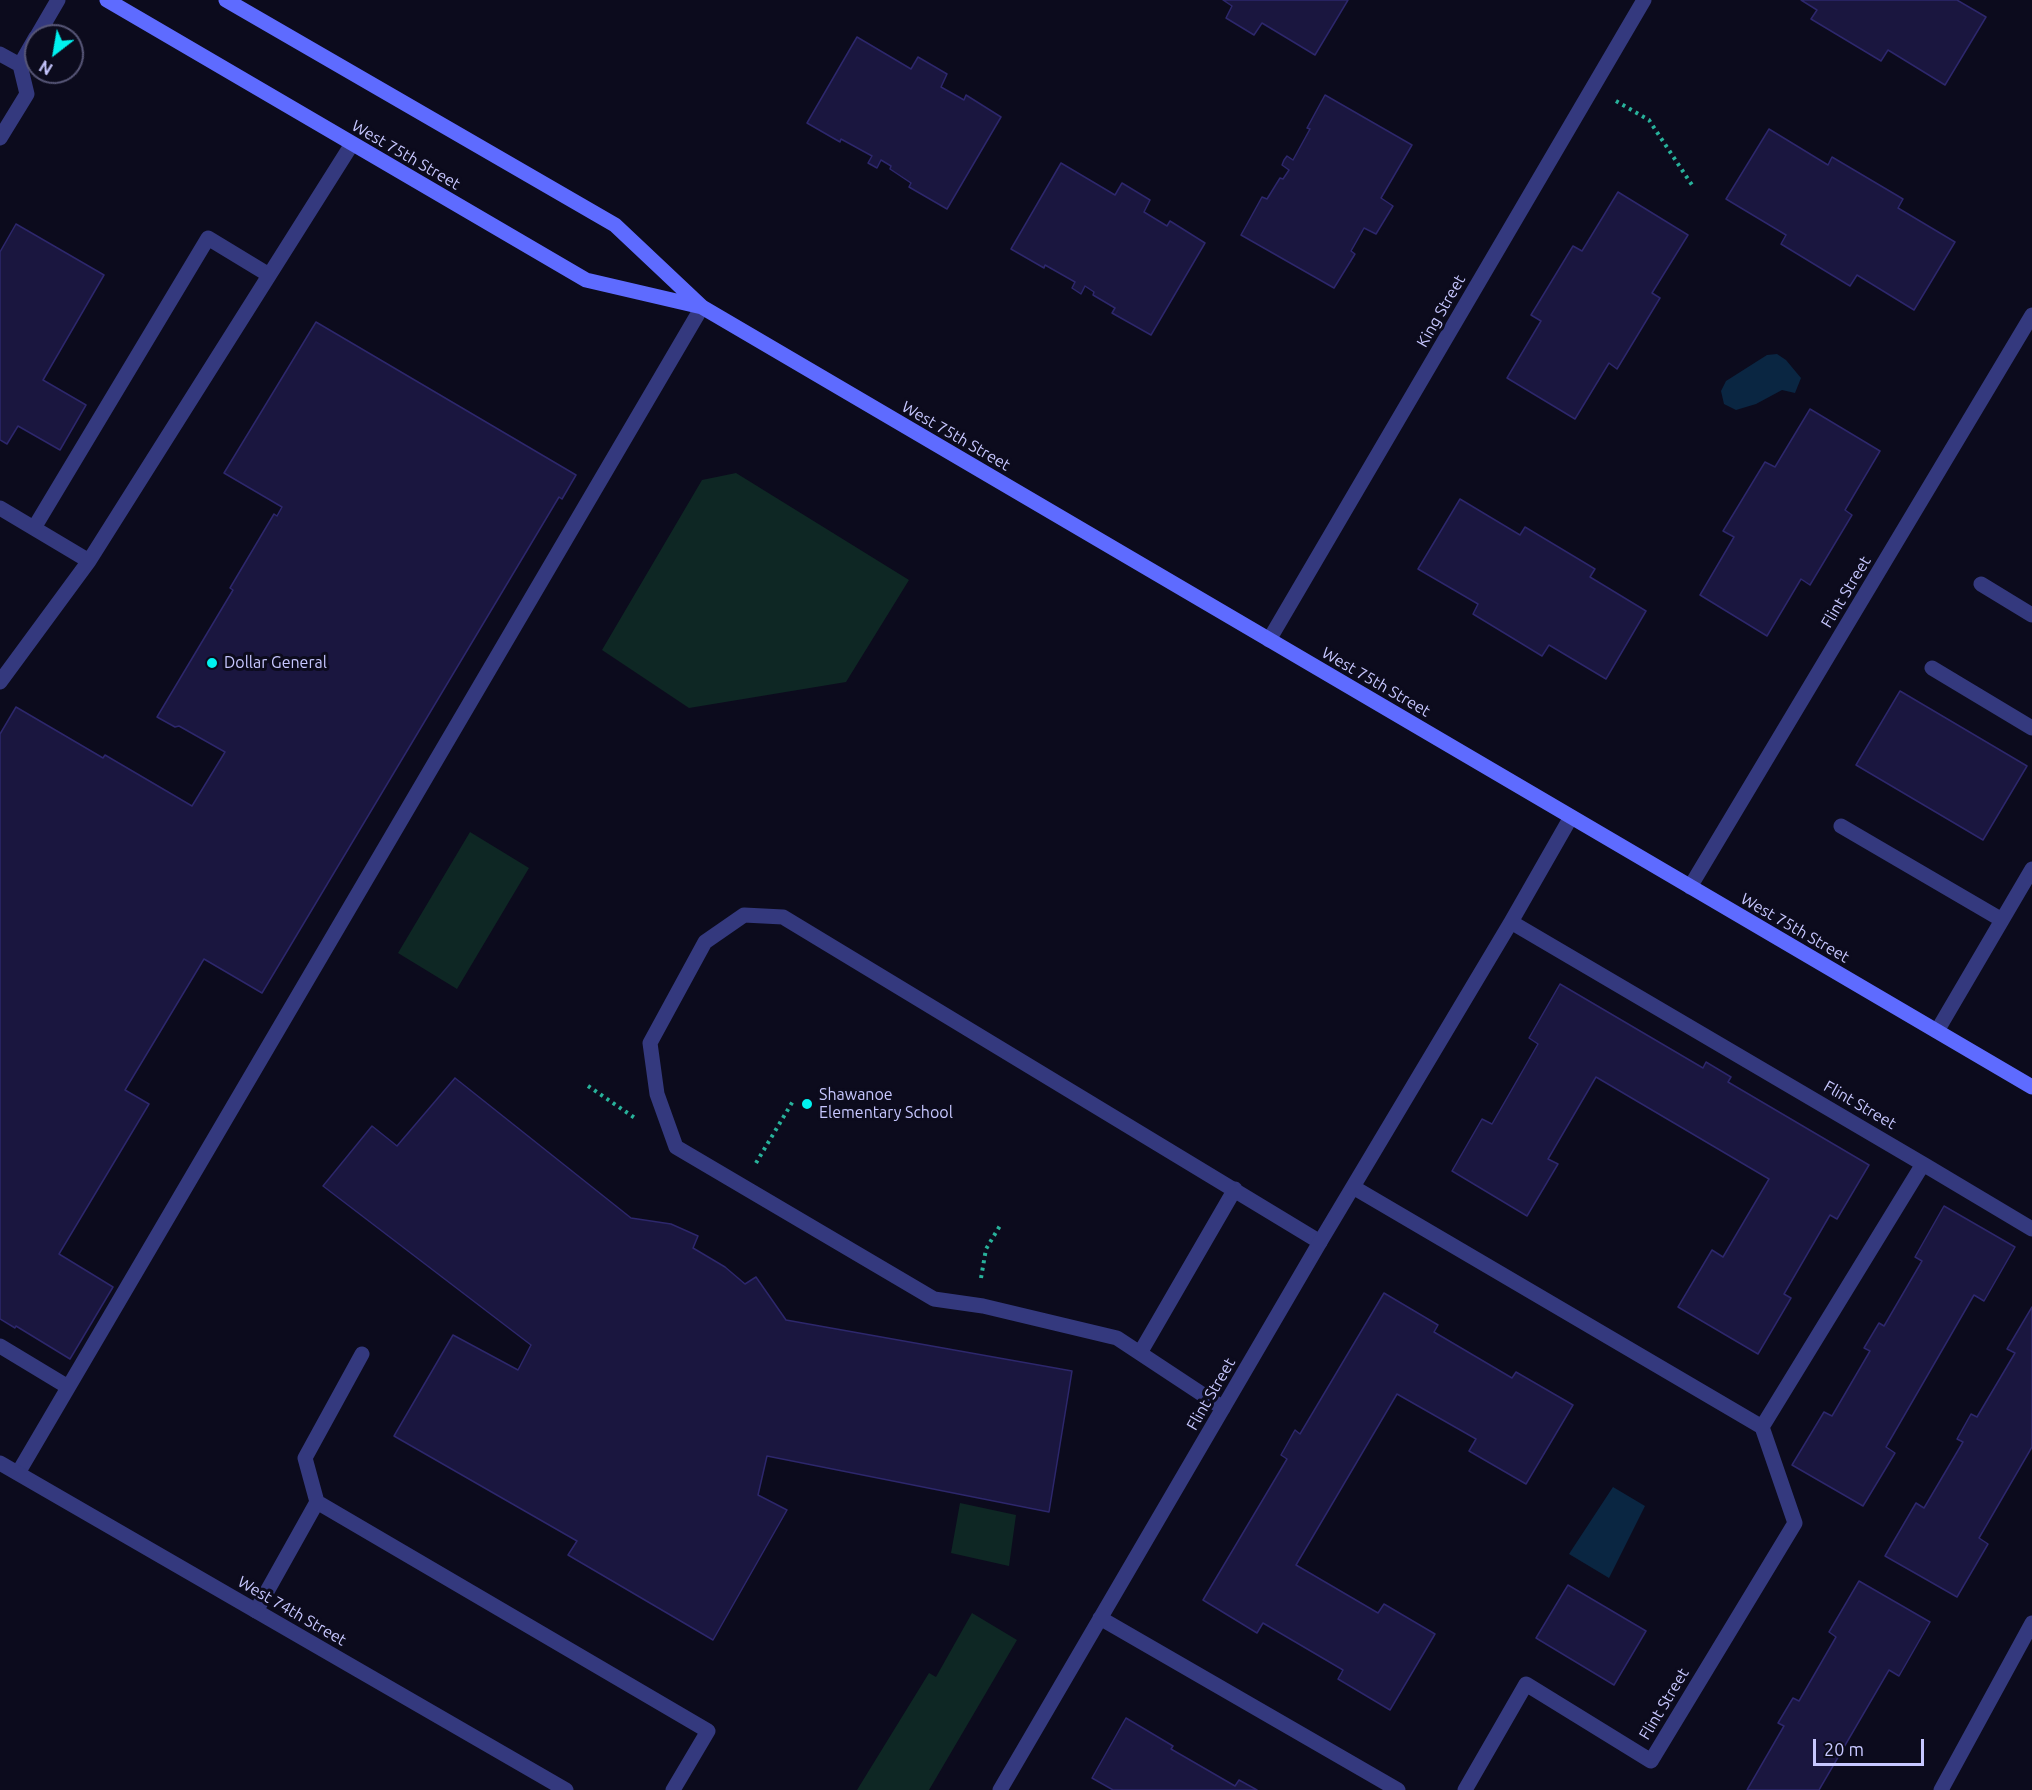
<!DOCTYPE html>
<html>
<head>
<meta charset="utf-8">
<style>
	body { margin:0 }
	#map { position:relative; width:2032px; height:1790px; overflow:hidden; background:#0c0b1d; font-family:Ubuntu,sans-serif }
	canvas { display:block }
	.north { position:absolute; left:24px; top:24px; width:60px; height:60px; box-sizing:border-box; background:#0c0b1d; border:2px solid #575677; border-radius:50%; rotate:211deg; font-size:16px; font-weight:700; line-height:24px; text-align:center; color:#c7c7ff }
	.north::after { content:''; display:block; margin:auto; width:21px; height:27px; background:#00f2f0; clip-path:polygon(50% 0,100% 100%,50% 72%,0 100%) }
	.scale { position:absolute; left:1813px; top:1739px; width:111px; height:27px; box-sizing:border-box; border:3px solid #c7c7ff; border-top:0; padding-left:8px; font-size:18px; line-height:21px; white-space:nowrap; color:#c7c7ff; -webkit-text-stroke:4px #0c0b1d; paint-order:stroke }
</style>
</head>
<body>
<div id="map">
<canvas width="2032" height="1790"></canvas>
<div class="north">N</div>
<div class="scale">20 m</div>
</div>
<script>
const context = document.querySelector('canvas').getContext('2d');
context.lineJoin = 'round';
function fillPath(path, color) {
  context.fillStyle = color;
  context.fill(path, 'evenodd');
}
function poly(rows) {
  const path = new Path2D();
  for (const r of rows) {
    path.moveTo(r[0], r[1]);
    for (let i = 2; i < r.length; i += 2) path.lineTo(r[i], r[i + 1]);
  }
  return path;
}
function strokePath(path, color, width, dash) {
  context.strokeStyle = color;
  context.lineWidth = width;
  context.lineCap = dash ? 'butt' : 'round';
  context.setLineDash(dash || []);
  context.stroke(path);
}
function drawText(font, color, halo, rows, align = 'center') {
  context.font = font + ' Ubuntu,sans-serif';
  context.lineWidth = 6;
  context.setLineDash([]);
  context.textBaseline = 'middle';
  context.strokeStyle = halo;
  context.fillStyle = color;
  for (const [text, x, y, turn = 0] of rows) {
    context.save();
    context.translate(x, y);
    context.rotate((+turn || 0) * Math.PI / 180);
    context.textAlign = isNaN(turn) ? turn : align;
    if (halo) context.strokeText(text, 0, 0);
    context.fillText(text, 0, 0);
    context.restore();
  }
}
const green = poly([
	[736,473,909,580,846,682,689,708,602,650,702,480],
	[470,832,529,868,457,989,398,953],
	[960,1503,1016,1515,1009,1566,951,1553],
	[972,1613,1017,1640,929,1790,857,1790,929,1673,936,1677]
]);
const water = poly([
	[1777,354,1786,360,1801,378,1795,393,1782,390,1756,404,1736,410,1724,404,1721,391,1726,381,1767,355],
	[1613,1487,1645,1506,1609,1578,1569,1554]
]);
const building = poly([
	[1223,0,1348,0,1315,55,1262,23,1254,35,1226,18,1232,6,1223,0],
	[1801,0,1957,0,1986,17,1945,85,1888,50,1881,61,1811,19,1817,10,1801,0],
	[857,37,911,69,918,57,947,74,941,87,964,100,966,95,1001,117,947,209,909,187,911,183,890,169,891,166,881,160,877,168,868,163,872,156,841,139,840,142,807,123,857,37],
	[1325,95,1412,145,1381,198,1393,206,1376,234,1364,228,1351,251,1355,254,1334,288,1241,235,1262,197,1267,199,1280,178,1283,179,1289,170,1282,165,1284,160,1287,156,1293,160,1310,129,1307,128,1325,95],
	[1769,129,1828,165,1832,157,1903,199,1898,208,1955,242,1914,310,1857,275,1850,286,1781,244,1786,235,1726,199,1769,129],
	[1061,163,1115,195,1122,183,1150,200,1144,212,1167,226,1170,221,1205,243,1151,335,1112,313,1115,308,1093,295,1094,292,1085,286,1081,294,1072,288,1075,282,1045,265,1044,268,1011,249,1061,163],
	[1618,192,1688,235,1652,293,1660,298,1617,369,1609,363,1575,419,1507,378,1541,321,1531,315,1573,246,1582,251,1618,192],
	[16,224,104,275,43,380,86,405,60,450,18,426,7,444,0,440,0,252,16,224],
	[316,322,576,475,562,499,559,497,262,993,204,959,125,1090,149,1104,59,1254,113,1287,70,1359,16,1326,15,1328,0,1319,0,734,16,707,103,758,105,755,192,806,225,752,179,726,175,727,157,717,233,590,230,588,274,514,277,516,282,507,224,473,316,322],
	[1810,409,1880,451,1845,510,1852,515,1810,585,1801,579,1767,636,1700,595,1734,537,1723,531,1765,462,1775,467,1810,409],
	[1460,499,1520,535,1525,527,1595,569,1590,577,1646,611,1606,679,1549,645,1542,656,1473,614,1478,604,1418,569,1460,499],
	[1900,691,2027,766,1983,840,1856,765,1900,691],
	[1560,984,1703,1068,1706,1062,1731,1077,1728,1082,1869,1165,1837,1219,1830,1215,1784,1294,1791,1298,1758,1354,1678,1307,1712,1250,1723,1257,1769,1179,1596,1077,1548,1159,1558,1164,1527,1216,1452,1171,1482,1119,1492,1124,1538,1044,1529,1038,1560,984],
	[455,1078,631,1218,671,1224,698,1236,693,1248,725,1267,745,1284,756,1277,786,1320,1072,1371,1049,1512,767,1456,758,1495,787,1510,713,1640,568,1555,577,1541,394,1436,453,1335,518,1370,531,1345,323,1186,372,1126,397,1146,455,1078],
	[1944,1206,2015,1247,1984,1301,1974,1295,1886,1447,1895,1453,1863,1506,1792,1465,1824,1412,1832,1416,1870,1351,1864,1348,1879,1323,1884,1326,1922,1261,1915,1257,1944,1206],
	[1384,1293,1438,1325,1434,1332,1512,1378,1516,1372,1573,1405,1526,1484,1469,1451,1476,1439,1397,1394,1296,1565,1378,1613,1384,1604,1435,1634,1390,1710,1338,1679,1343,1670,1263,1623,1257,1633,1203,1600,1287,1459,1281,1455,1295,1430,1300,1434,1384,1293],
	[2032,1307,2032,1447,1979,1538,1988,1544,1957,1597,1885,1556,1916,1503,1924,1508,1963,1442,1957,1439,1971,1414,1977,1417,2015,1353,2007,1349,2032,1307],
	[1859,1581,1930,1622,1899,1676,1889,1670,1819,1790,1747,1790,1784,1726,1778,1723,1793,1698,1799,1701,1836,1637,1829,1632,1859,1581],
	[1568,1585,1646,1631,1614,1685,1536,1638,1568,1585],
	[1126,1718,1173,1746,1171,1749,1235,1786,1239,1780,1257,1790,1113,1790,1092,1778,1126,1718]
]);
const path = poly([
	[1616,101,1649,120,1692,185],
	[588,1086,635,1118],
	[756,1163,793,1101],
	[981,1278,986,1249,1001,1224]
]);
const lane = poly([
	[37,36,58,0],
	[0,54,20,65,36,37],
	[0,138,27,94,20,65],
	[0,508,89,561],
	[34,528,208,238,269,275],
	[1981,584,2032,615],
	[1932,668,2032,728],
	[0,682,89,561,352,144],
	[1841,826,2002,920],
	[1937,1031,2032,869],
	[0,1346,68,1387],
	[1140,1353,1235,1189],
	[1223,1408,1117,1338,983,1306,934,1299,676,1147,657,1094,650,1043,705,942,744,915,783,917,1320,1242],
	[18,1473,702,307],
	[317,1502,305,1458,362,1354],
	[256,1611,317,1502,708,1731,673,1790],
	[1941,1790,2032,1623]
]);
const street = poly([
	[1269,640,1644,0],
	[1690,887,2032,315],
	[1923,1164,2032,1229],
	[1353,1187,1762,1427],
	[0,1463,566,1790],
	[1100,1618,1398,1790],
	[1000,1790,1320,1242,1511,922,1571,817],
	[1465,1790,1526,1684,1651,1761,1795,1523,1762,1427,1923,1164,1511,922]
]);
const secondary = poly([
	[107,0,586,280,702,307],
	[226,0,615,225,702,307,2032,1087]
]);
const markers = [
	[212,663,6,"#00f2f0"],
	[807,1104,6,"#00f2f0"]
];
const streetNames = [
	["West 75th Street",406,155,30],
	["King Street",1441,311,-60],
	["West 75th Street",956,436,30],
	["Flint Street",1846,592,-59],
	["West 75th Street",1376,682,30],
	["West 75th Street",1795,928,30],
	["Flint Street",1860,1105,30],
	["Flint Street",1211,1394,-60],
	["West 74th Street",292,1611,30],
	["Flint Street",1664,1704,-59]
];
const poiNames = [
	["Dollar General",224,663],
	["Shawanoe",819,1095],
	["Elementary School",819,1113]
];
fillPath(green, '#0e2724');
fillPath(water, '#0a2642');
fillPath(building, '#1a163f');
strokePath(building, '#2d276c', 1.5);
strokePath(path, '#28b29b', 4, [3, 4.5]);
strokePath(lane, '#34397e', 15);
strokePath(street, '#34397e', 15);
strokePath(secondary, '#5e6bff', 15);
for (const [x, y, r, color] of markers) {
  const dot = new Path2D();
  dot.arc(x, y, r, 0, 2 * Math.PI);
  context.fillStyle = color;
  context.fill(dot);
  strokePath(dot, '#0c0b1d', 2);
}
drawText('16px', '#c7c7ff', '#0c0b1d', streetNames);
drawText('16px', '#c7c7ff', '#0c0b1d', poiNames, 'left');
</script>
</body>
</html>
